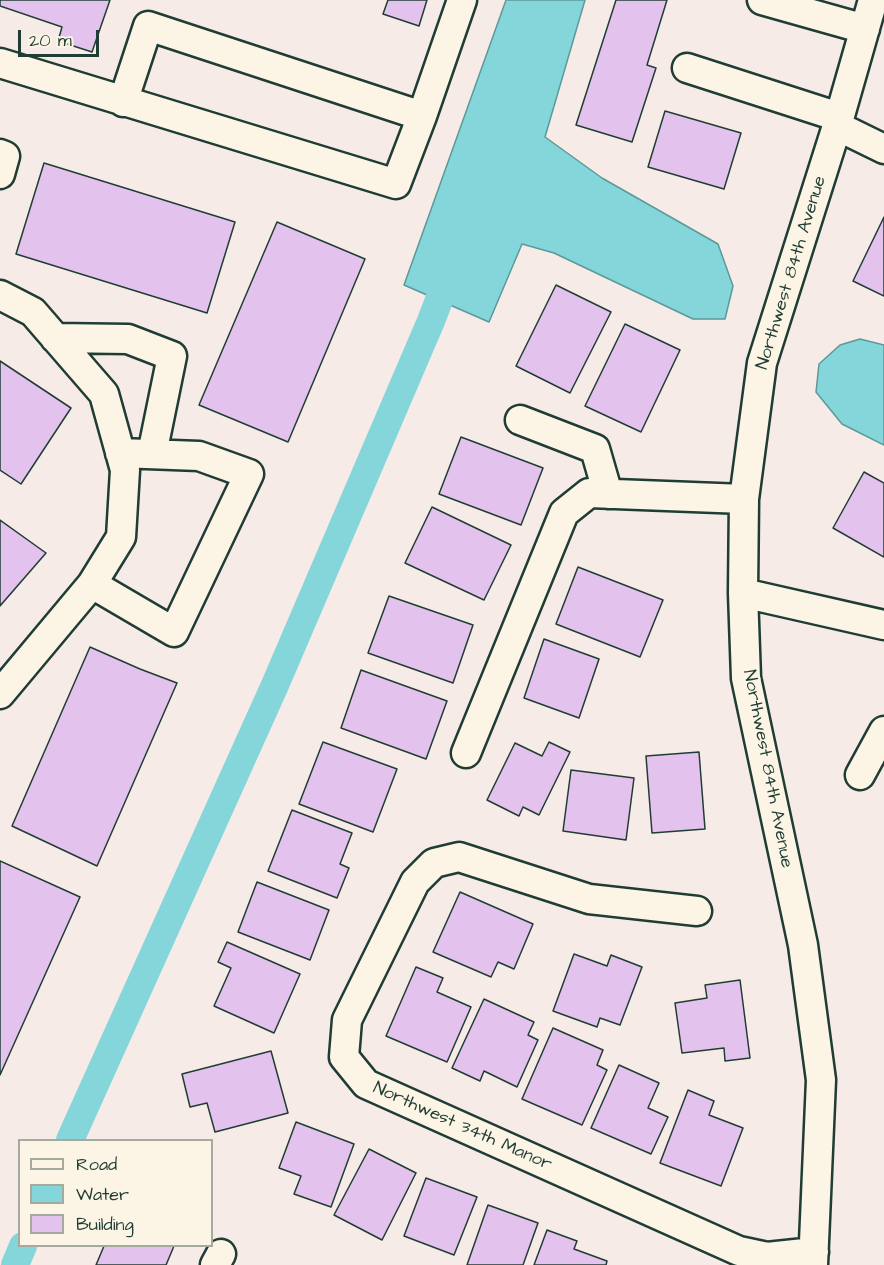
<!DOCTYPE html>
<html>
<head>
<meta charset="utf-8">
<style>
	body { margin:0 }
	#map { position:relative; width:884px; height:1265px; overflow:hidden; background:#f7ebe7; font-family:"Architects Daughter",sans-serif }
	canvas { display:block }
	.legend { position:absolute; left:18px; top:1139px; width:195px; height:108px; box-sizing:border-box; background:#fcf5e5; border:2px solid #a4ab9e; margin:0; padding:8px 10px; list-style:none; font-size:18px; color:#1f3d34 }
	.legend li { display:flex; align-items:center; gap:12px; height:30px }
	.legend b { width:30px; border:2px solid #a4ab9e }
	.scale { position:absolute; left:18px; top:30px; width:81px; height:27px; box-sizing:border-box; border:3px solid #1f3d34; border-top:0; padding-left:8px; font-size:18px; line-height:21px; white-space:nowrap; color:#1f3d34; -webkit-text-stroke:4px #fcf5e5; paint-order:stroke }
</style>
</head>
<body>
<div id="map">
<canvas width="884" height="1265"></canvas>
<ul class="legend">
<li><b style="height:8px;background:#fcf5e5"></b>Road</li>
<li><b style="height:16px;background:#84d6da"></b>Water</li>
<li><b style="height:16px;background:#e4c2ee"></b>Building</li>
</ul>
<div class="scale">20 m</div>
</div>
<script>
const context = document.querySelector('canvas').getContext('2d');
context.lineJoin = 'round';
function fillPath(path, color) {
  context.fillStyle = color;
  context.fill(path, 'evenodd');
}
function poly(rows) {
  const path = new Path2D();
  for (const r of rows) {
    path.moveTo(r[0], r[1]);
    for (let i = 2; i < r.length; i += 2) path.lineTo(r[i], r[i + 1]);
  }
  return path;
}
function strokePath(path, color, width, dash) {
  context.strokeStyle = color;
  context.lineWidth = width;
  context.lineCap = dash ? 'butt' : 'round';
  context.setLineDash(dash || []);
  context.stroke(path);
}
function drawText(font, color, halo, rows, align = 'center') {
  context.font = font + ' "Architects Daughter",sans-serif';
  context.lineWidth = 4.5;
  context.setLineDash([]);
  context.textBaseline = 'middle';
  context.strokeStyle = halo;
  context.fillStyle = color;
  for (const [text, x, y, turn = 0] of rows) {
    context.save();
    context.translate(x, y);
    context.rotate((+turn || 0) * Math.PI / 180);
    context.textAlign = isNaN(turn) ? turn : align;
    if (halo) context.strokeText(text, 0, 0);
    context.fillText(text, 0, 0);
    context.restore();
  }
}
const water = poly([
	[506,0,585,0,545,137,602,178,718,244,733,286,725,319,693,319,554,253,522,244,489,322,404,285,506,0],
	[860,339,884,345,884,445,842,424,816,392,819,364,840,345,860,339]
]);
const canal = poly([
	[70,1140,275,685,431,321,453,263],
	[15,1265,23,1246]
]);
const building = poly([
	[0,0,110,0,92,52,58,41,62,27,0,6,0,0],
	[388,0,427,0,419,26,383,14,388,0],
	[616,0,667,0,647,65,656,68,632,142,576,125,616,0],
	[665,111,741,133,724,189,648,167,665,111],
	[44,163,235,222,207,313,16,254,44,163],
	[884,217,884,296,853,281,884,217],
	[277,222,365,259,288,442,199,405,277,222],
	[556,285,611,312,570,393,516,366,556,285],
	[625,324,680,350,641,432,585,406,625,324],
	[0,361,71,408,21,484,0,470,0,361],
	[461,437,543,468,521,525,439,494,461,437],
	[864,472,884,483,884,557,833,528,864,472],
	[432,507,511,545,484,600,405,563,432,507],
	[0,520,46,553,0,606,0,520],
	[578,567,663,600,640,657,556,624,578,567],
	[389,596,473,625,453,683,368,653,389,596],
	[544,639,599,659,579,718,524,698,544,639],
	[90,647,140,669,177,683,97,866,12,826,90,647],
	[361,670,447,701,426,759,341,728,361,670],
	[323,742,397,769,373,832,299,804,323,742],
	[549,742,570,752,539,815,523,807,519,816,487,800,515,743,542,756,549,742],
	[699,752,705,829,652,833,646,756,699,752],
	[571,770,634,778,626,840,563,831,571,770],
	[292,810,352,833,340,864,349,868,337,898,268,871,292,810],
	[0,861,80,897,0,1075,0,861],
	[257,882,329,910,310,960,238,932,257,882],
	[460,892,533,924,514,969,498,962,491,977,433,952,460,892],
	[227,942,300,974,274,1033,214,1006,231,968,218,962,227,942],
	[574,954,607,966,611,955,642,967,620,1025,600,1018,597,1027,553,1011,574,954],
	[416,967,443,978,437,992,471,1007,447,1062,386,1036,416,967],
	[740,980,750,1058,725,1061,724,1048,682,1053,675,1003,707,998,705,985,740,980],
	[484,999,534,1022,528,1035,538,1040,517,1087,484,1071,480,1081,452,1068,484,999],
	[553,1028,603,1050,597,1065,607,1070,582,1125,522,1099,553,1028],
	[271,1051,288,1113,215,1132,207,1103,190,1107,182,1074,271,1051],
	[619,1065,659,1083,648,1108,668,1117,651,1154,591,1128,619,1065],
	[688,1090,714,1101,709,1115,743,1128,721,1186,660,1163,688,1090],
	[296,1122,354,1144,331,1207,294,1194,301,1176,279,1168,296,1122],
	[369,1149,416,1173,382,1240,334,1215,369,1149],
	[426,1178,477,1197,454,1255,404,1236,426,1178],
	[488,1205,538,1223,523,1265,467,1265,488,1205],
	[547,1230,577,1241,574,1249,607,1261,606,1265,534,1265,547,1230],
	[104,1246,174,1246,166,1265,96,1265,104,1246]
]);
const minor = poly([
	[762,0,865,29],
	[0,63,396,184,422,116],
	[687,68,839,117],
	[123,102,148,26,422,116,462,0],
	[837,126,884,149],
	[0,154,5,156,0,174],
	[0,295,33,312,104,394,125,470,121,537,92,584,0,694],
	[55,338,128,339,172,356,152,454],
	[520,420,595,449,608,494],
	[92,584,174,632,249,474,199,456,120,453],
	[743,593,884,625],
	[466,753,564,513,589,493,744,499],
	[860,775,884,731],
	[697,911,589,899,459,857,434,863,415,882,347,1020,344,1057,366,1084,739,1251,767,1257,814,1252],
	[215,1265,221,1254],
	[813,1265,821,1080,803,945,746,678,743,593,744,499,762,363,837,126,873,0]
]);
const streetNames = [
	["Northwest 84th Avenue",792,273,-73],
	["Northwest 84th Avenue",767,769,79],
	["Northwest 34th Manor",462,1127,24]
];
fillPath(water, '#84d6da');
strokePath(water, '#5c9998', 1.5);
strokePath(canal, '#84d6da', 28);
fillPath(building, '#e4c2ee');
strokePath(building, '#1f3d34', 1.5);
strokePath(minor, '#1f3d34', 33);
strokePath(minor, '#fcf5e5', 28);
drawText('18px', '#1f3d34', '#fcf5e5', streetNames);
</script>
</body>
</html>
